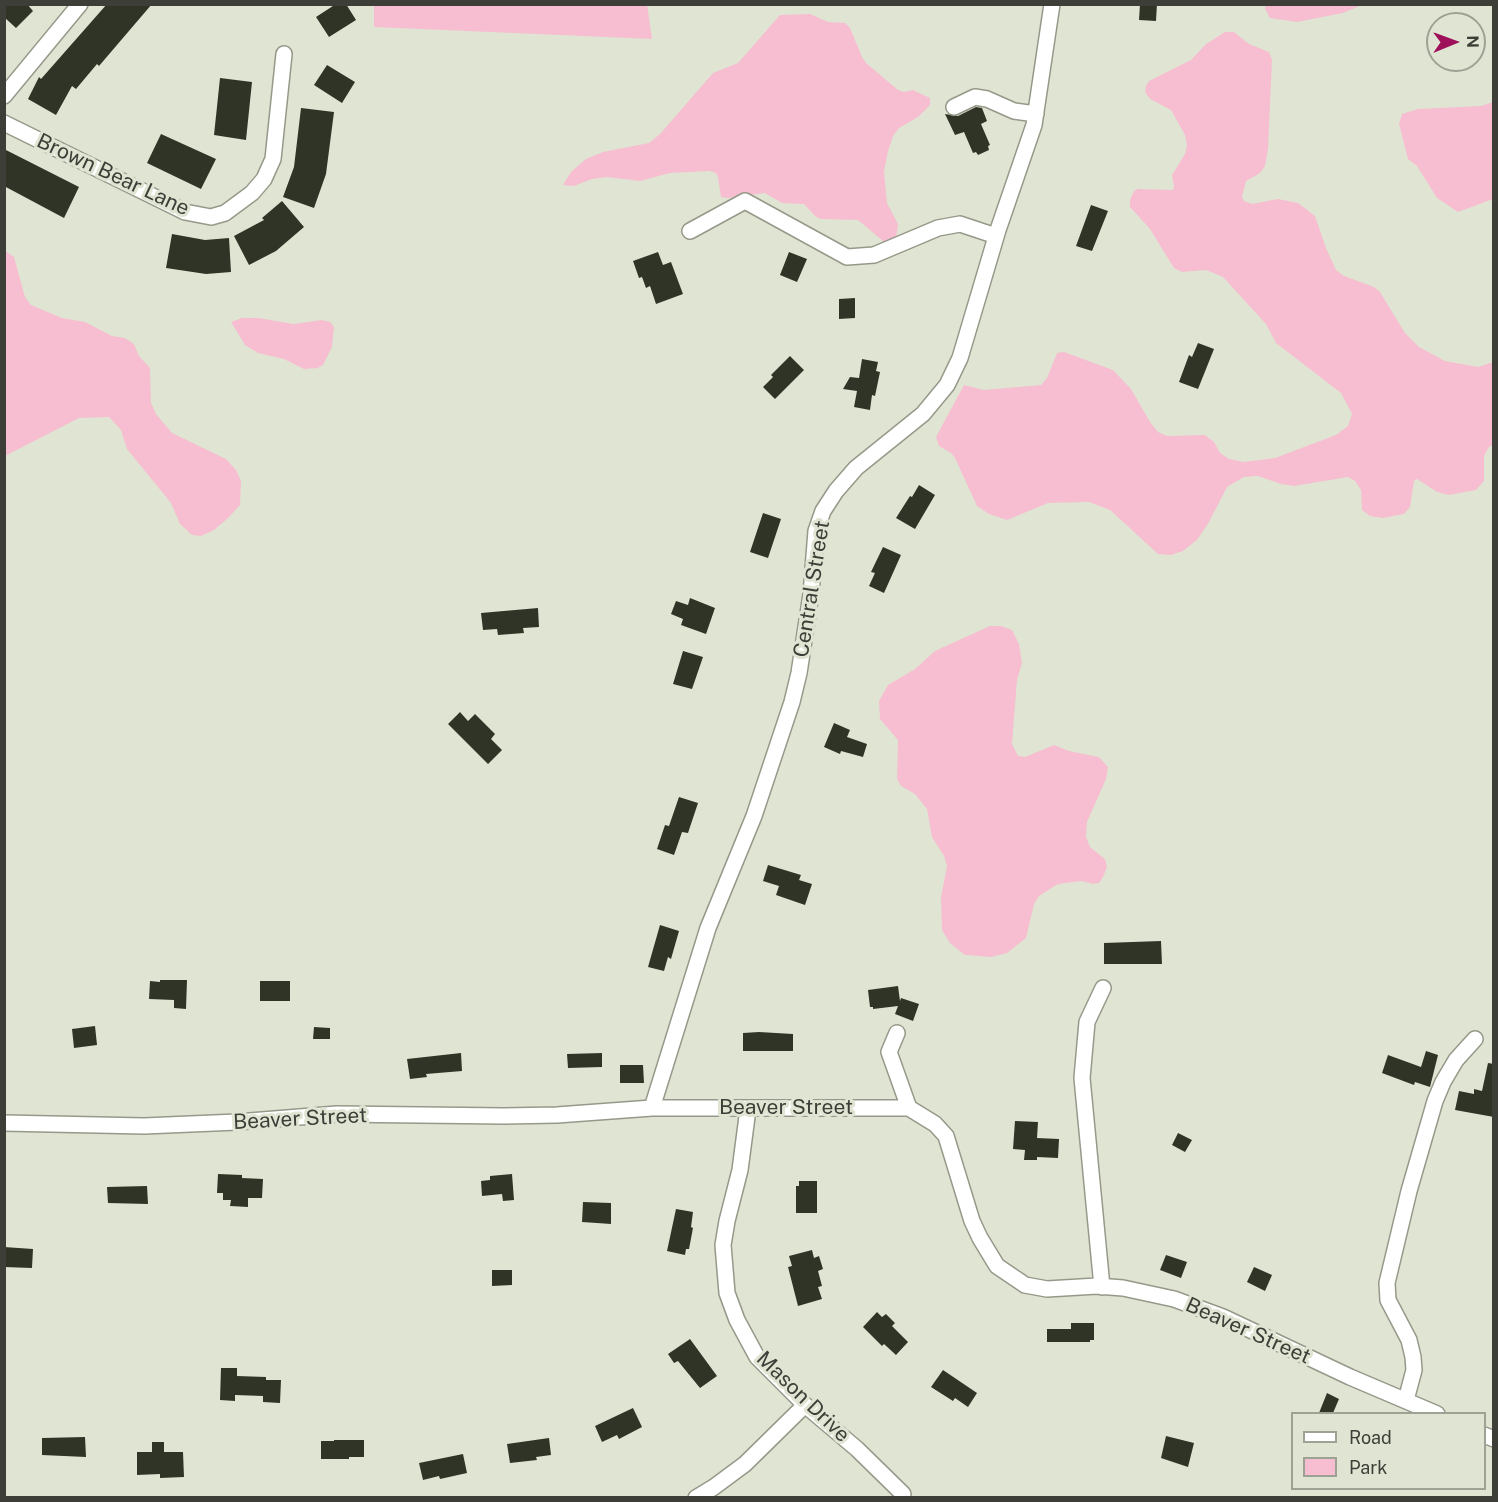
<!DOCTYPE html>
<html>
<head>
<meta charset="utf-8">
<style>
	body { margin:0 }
	#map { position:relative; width:1498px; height:1502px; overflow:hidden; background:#e0e5d3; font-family:"Public Sans",sans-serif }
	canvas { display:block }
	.frame { position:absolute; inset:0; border:6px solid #3c3e37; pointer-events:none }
	.legend { position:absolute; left:1291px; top:1412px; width:195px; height:78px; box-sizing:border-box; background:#e0e5d3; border:2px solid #9ea295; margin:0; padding:8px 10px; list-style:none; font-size:18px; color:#3c3e37 }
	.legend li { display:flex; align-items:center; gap:12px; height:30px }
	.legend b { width:30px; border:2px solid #9ea295 }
	.north { position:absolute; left:1426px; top:12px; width:60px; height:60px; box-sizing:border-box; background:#e0e5d3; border:2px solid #9ea295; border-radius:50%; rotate:89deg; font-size:16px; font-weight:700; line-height:24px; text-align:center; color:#3c3e37 }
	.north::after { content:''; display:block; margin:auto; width:21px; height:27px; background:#9f105a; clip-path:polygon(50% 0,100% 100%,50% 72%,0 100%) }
</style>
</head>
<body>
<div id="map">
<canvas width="1498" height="1502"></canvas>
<div class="frame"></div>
<ul class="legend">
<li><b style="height:8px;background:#fff"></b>Road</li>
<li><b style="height:16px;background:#f6bed0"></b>Park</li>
</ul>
<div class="north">N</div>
</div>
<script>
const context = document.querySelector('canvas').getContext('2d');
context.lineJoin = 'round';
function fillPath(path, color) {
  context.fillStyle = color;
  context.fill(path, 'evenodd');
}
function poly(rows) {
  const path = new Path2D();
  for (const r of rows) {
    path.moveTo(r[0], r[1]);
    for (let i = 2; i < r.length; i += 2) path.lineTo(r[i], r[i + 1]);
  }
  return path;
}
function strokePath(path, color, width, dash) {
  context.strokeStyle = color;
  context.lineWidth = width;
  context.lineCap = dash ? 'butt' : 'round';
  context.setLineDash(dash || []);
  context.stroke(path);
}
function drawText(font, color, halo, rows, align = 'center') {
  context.font = font + ' "Public Sans",sans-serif';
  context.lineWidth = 6;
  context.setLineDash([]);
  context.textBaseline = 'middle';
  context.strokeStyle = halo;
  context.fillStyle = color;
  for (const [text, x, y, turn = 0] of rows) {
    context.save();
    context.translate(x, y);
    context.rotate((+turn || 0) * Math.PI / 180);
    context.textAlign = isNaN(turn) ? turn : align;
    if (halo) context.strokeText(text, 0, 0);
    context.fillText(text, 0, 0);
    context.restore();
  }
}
const green = poly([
	[647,4,652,39,374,27,374,5],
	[1266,4,1362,4,1362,5,1343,13,1297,22,1270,18,1265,9],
	[810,14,828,22,845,23,850,28,862,57,866,63,898,90,904,92,913,90,930,98,930,105,918,117,899,128,893,136,888,151,884,172,887,203,898,224,896,239,891,243,884,242,858,220,821,219,816,217,804,204,782,203,765,193,728,198,721,197,718,177,716,173,709,171,670,173,640,181,607,177,592,179,574,186,563,185,571,172,586,159,603,152,649,143,660,134,713,73,738,63,780,15],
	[1225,32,1234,32,1249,44,1269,52,1272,60,1268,149,1265,166,1260,173,1246,181,1242,197,1244,201,1252,204,1278,199,1298,203,1315,216,1326,248,1336,270,1344,276,1374,287,1380,292,1405,333,1419,347,1445,361,1478,367,1493,362,1493,445,1489,447,1484,456,1484,481,1476,490,1449,495,1437,492,1417,479,1414,481,1410,507,1404,514,1383,518,1370,516,1362,510,1361,490,1355,481,1348,477,1294,486,1281,484,1258,476,1244,477,1227,487,1209,522,1197,540,1183,551,1171,555,1158,554,1110,510,1089,502,1048,503,1007,520,989,514,977,506,955,458,951,453,939,446,936,437,964,385,984,390,1041,385,1047,378,1057,353,1064,352,1113,370,1131,389,1150,422,1158,432,1167,436,1205,435,1214,442,1220,453,1229,459,1244,462,1275,458,1336,435,1348,426,1352,414,1341,393,1276,343,1266,324,1223,277,1206,270,1182,272,1174,268,1150,229,1130,207,1130,200,1134,191,1138,189,1173,190,1174,186,1172,175,1185,154,1187,145,1185,135,1171,110,1150,99,1145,92,1146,86,1149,81,1191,60,1206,44],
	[1493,102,1493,199,1458,212,1437,198,1417,166,1408,159,1399,124,1402,114,1418,109,1481,106],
	[4,250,14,257,25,297,31,305,62,318,85,322,112,336,125,338,134,344,139,356,150,368,151,403,156,414,172,433,226,459,236,470,241,481,240,505,228,518,214,530,201,536,192,535,180,524,171,503,127,449,121,430,109,417,79,418,5,456],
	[242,318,259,318,293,324,322,320,330,322,334,327,332,347,323,365,318,368,304,369,284,359,258,353,245,345,231,322],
	[990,626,1001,626,1012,630,1019,644,1022,663,1017,680,1012,744,1018,756,1025,757,1054,745,1069,751,1099,757,1108,767,1106,779,1087,822,1086,837,1090,847,1105,859,1107,867,1103,877,1099,883,1093,884,1082,881,1058,884,1039,896,1034,904,1026,938,1007,953,991,957,965,955,950,943,942,930,941,897,947,866,944,856,932,837,927,809,915,794,901,786,897,779,898,740,880,719,879,701,888,685,915,669,935,651]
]);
const building = poly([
	[4,4,27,4,33,11,16,28,4,17],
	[107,4,152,4,99,66,97,64,76,89,72,86,56,115,28,99,39,77,41,79],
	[336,4,346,4,356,20,329,37,316,17],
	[1140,4,1157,4,1156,21,1139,20],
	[327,65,355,82,342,103,314,85],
	[220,78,252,82,246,140,214,135],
	[976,107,982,108,987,121,981,124,990,145,988,146,989,150,978,155,976,152,973,153,964,132,955,135,945,114,958,116],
	[301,108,334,112,326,174,314,208,283,197,294,167],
	[161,134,216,159,201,189,147,163],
	[4,149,79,187,64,218,4,186],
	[282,201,304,227,276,251,249,265,234,236,264,220,262,218],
	[1091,205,1108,211,1092,251,1076,246],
	[172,234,205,240,229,238,231,272,206,274,166,268],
	[658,252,663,265,671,262,683,294,656,304,650,286,646,288,642,277,639,278,633,261],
	[789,252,807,259,797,282,780,275],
	[855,298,855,318,839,319,839,299],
	[1198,343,1214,349,1198,389,1179,382,1189,355,1192,357],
	[790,356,804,370,775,399,763,387,773,377,771,375],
	[862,359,878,362,876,371,880,372,875,396,872,395,870,410,854,407,857,391,843,389,850,377,859,378],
	[919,485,935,495,915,529,896,518,910,496,912,497],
	[763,513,781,519,768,558,750,552],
	[883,547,901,555,884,593,869,586,875,573,871,572],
	[690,598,715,608,706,634,681,625,683,619,671,614,676,601,688,605],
	[538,608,539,627,523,628,524,633,498,635,497,629,483,630,481,613],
	[683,651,703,657,692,689,673,684],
	[460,712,468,721,475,714,495,734,491,739,502,750,488,764,448,724],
	[834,723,850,730,847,737,867,744,863,757,841,751,840,754,824,747],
	[679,797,698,803,688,833,682,832,674,855,657,849,665,825,669,826],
	[768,865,801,875,799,880,812,884,805,905,776,895,779,886,763,881],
	[660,925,679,931,671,959,668,957,664,971,648,967],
	[1161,941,1162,964,1104,964,1104,943],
	[160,980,187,980,186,1009,174,1008,174,1000,149,999,150,981,160,982],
	[260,981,290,981,290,1001,260,1001],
	[898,986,900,1001,901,998,919,1004,913,1021,895,1014,898,1006,873,1009,873,1007,870,1007,868,990],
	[95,1026,97,1045,74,1048,72,1029],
	[314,1027,330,1028,330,1039,313,1039],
	[759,1032,793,1034,793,1051,743,1051,743,1033],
	[1426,1051,1438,1055,1430,1087,1415,1082,1414,1085,1382,1073,1388,1055,1421,1067],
	[461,1053,462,1071,426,1074,427,1077,410,1079,407,1059],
	[602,1053,602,1067,568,1068,567,1054],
	[1488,1063,1494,1064,1494,1117,1455,1110,1459,1091,1474,1094,1474,1089,1482,1091],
	[620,1065,643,1065,644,1083,620,1083],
	[1015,1121,1038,1122,1037,1138,1059,1139,1058,1158,1037,1157,1037,1160,1024,1160,1025,1150,1013,1149],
	[1178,1133,1192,1140,1185,1152,1172,1145],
	[218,1174,242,1175,242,1178,263,1179,262,1198,248,1198,248,1207,230,1206,231,1200,223,1200,223,1193,217,1193],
	[512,1174,514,1200,503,1201,502,1194,482,1196,481,1181,490,1180,490,1176],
	[799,1181,817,1181,817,1213,796,1213,796,1186,799,1186],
	[147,1186,148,1204,108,1203,107,1187],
	[583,1202,611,1203,611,1224,582,1222],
	[676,1209,693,1212,691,1227,693,1228,689,1249,686,1249,685,1255,667,1251],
	[4,1247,33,1249,32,1268,4,1267],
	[812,1250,814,1258,819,1256,823,1269,818,1271,822,1286,818,1287,822,1299,798,1306,788,1267,792,1266,789,1256],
	[1166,1255,1187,1262,1181,1278,1160,1270],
	[1254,1267,1272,1275,1265,1291,1247,1282],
	[492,1270,512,1270,512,1285,492,1286],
	[877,1312,882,1317,886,1314,895,1323,892,1326,908,1342,896,1355,884,1344,882,1346,863,1327],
	[1071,1323,1094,1323,1094,1340,1090,1340,1090,1342,1047,1342,1047,1329,1071,1329],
	[690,1339,717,1376,700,1388,678,1361,674,1363,668,1354],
	[221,1368,237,1368,237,1376,266,1377,266,1380,281,1380,280,1403,263,1402,263,1396,235,1395,235,1401,220,1400],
	[943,1370,977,1393,968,1407,955,1398,953,1401,931,1387],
	[1327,1393,1339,1399,1333,1413,1319,1413],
	[633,1408,642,1427,619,1439,617,1435,602,1442,595,1426],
	[1166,1436,1194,1443,1188,1467,1161,1458],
	[85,1437,86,1457,42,1455,42,1438],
	[549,1438,551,1455,536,1457,537,1460,510,1463,507,1444],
	[334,1440,364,1440,364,1457,349,1457,349,1459,321,1459,321,1441,334,1441],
	[152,1442,164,1442,164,1452,183,1452,184,1477,160,1478,160,1474,137,1475,137,1452,152,1452],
	[463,1454,467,1473,440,1479,439,1476,423,1480,419,1463]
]);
const minor = poly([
	[4,96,80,4],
	[954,107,975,97,987,99,1014,111,1036,114],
	[4,123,185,212,211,217,225,213,252,193,264,179,273,159,284,54],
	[690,231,745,201,847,257,874,255,938,228,960,224,996,236],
	[897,1033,889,1052,909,1108],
	[652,1108,708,928,754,816,792,702,799,673,811,594,816,531,823,511,836,491,856,468,923,414,947,385,960,358,998,230,1034,125,1052,4],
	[748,1109,740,1170,727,1221,723,1245,727,1293,737,1320,757,1357,805,1405,857,1449,903,1494],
	[4,1123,144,1126,237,1122,337,1114,504,1116,557,1115,652,1108,909,1108,935,1124,946,1136,972,1221,980,1238,997,1266,1025,1285,1047,1289,1097,1286,1123,1288,1174,1299,1223,1317,1350,1377,1437,1414],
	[1102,1287,1082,1078,1087,1022,1103,988],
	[1406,1400,1414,1370,1413,1357,1409,1340,1388,1300,1387,1283,1409,1191,1435,1101,1443,1082,1456,1060,1475,1039],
	[1484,1435,1494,1439],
	[696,1498,714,1487,745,1464,805,1405]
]);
const streetNames = [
	["Brown Bear Lane",113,175,25],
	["Central Street",812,589,-81],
	["Beaver Street",786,1108],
	["Beaver Street",300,1119,-3],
	["Beaver Street",1248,1331,24],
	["Mason Drive",803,1397,44]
];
fillPath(green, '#f6bed0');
fillPath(building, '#303426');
strokePath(minor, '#969989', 18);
strokePath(minor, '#fff', 15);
drawText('21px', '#3c3e37', '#e0e5d3', streetNames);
</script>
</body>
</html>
